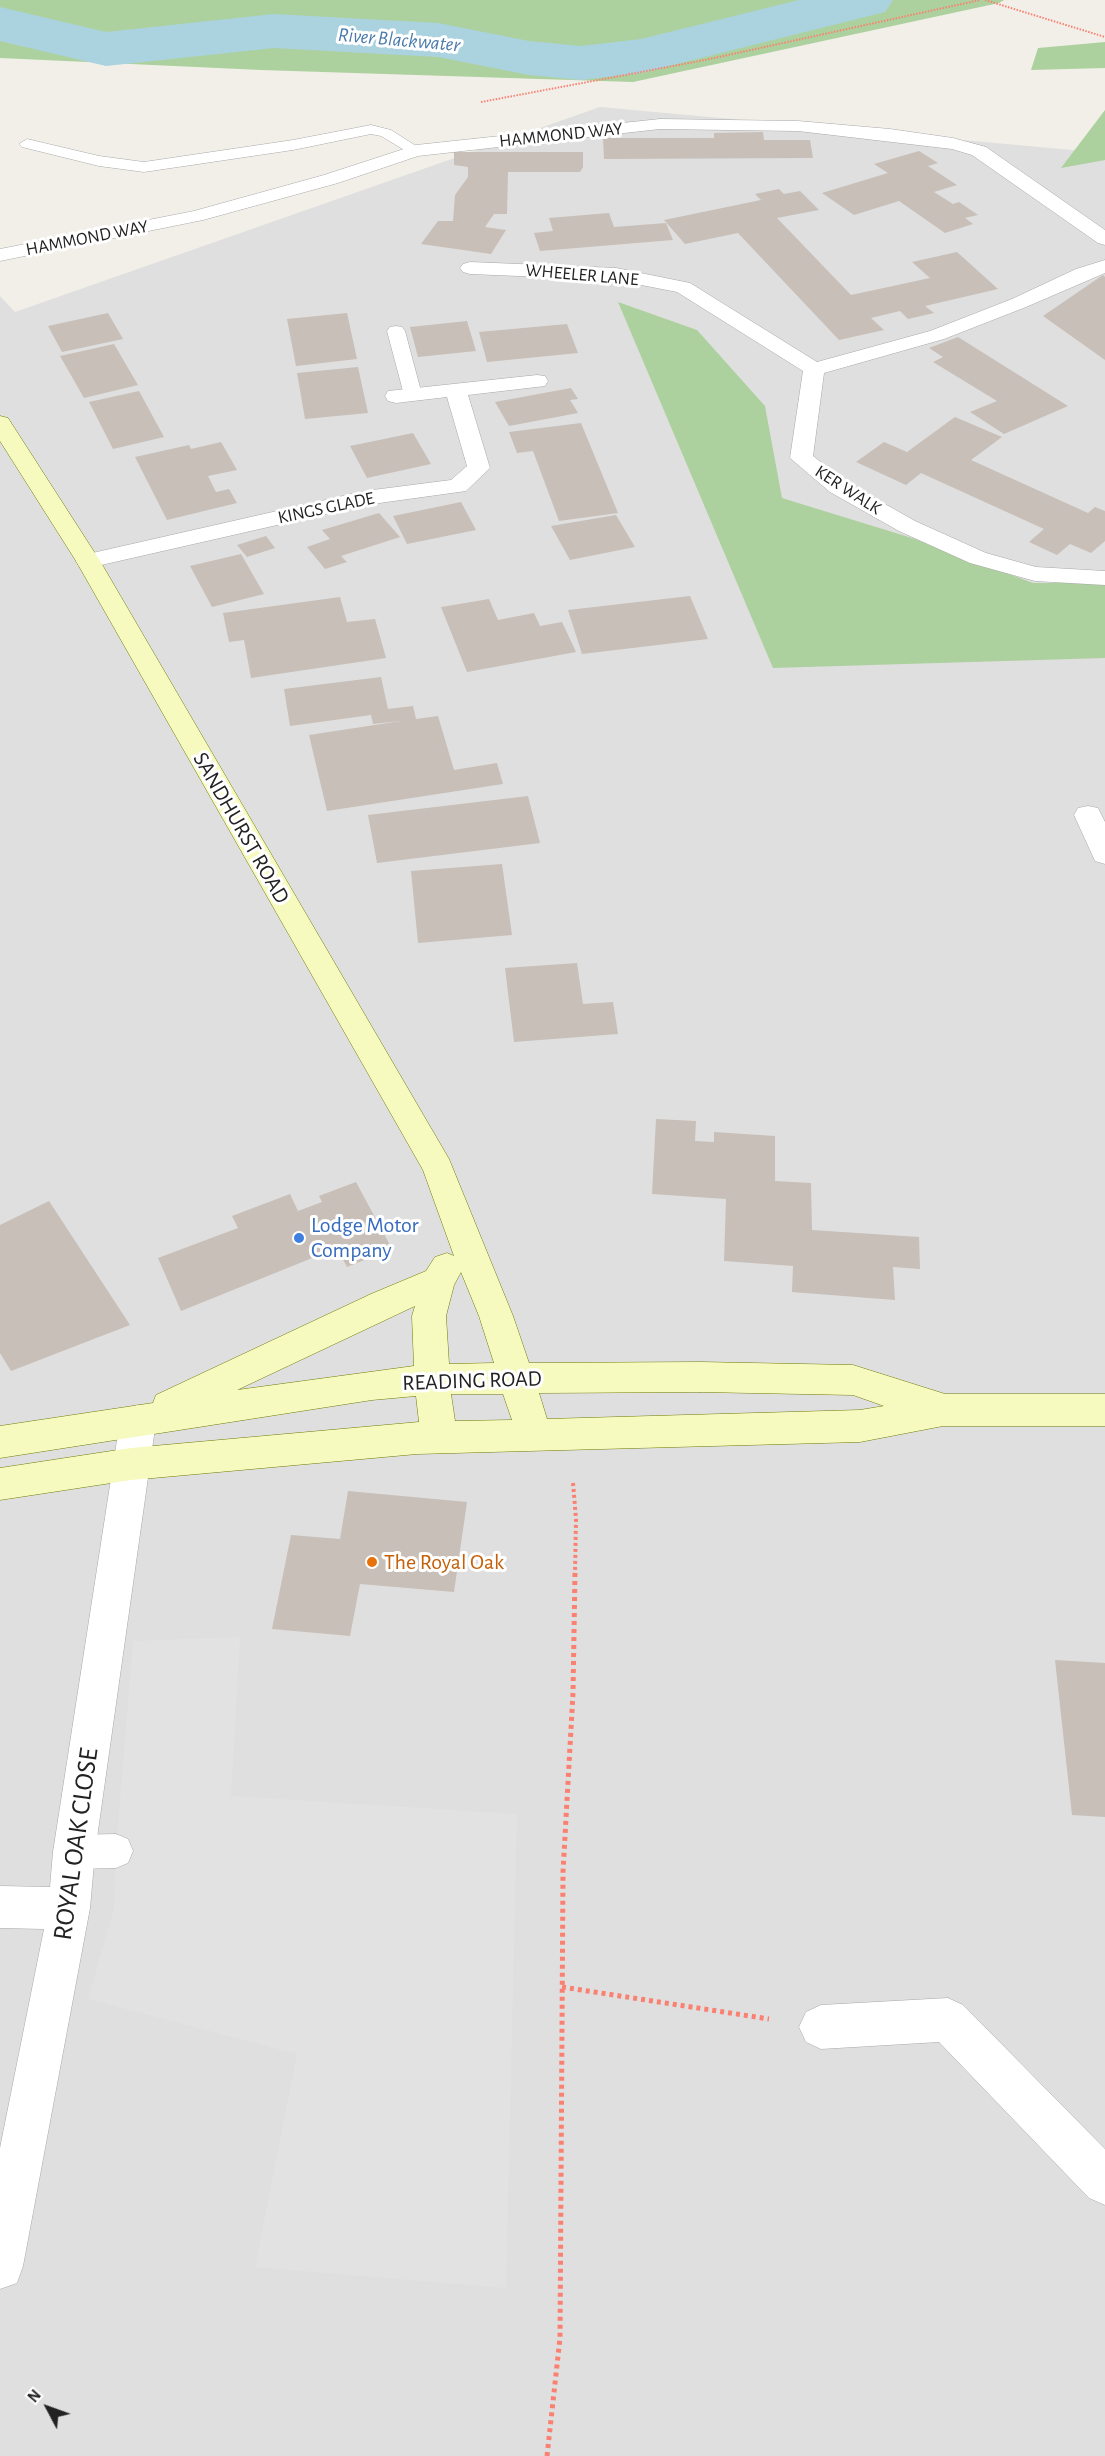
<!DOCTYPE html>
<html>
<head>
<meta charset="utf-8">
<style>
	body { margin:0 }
	#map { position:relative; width:1105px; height:2456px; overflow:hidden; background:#f2efe9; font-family:"Alegreya Sans",sans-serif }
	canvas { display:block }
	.north { position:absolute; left:18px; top:2378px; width:60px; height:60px; -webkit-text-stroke:4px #fff; paint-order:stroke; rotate:311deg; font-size:16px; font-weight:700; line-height:24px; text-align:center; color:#222 }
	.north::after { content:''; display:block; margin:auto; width:21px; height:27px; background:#222; clip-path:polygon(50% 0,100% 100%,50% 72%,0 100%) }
</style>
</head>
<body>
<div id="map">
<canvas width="1105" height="2456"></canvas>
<div class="north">N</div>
</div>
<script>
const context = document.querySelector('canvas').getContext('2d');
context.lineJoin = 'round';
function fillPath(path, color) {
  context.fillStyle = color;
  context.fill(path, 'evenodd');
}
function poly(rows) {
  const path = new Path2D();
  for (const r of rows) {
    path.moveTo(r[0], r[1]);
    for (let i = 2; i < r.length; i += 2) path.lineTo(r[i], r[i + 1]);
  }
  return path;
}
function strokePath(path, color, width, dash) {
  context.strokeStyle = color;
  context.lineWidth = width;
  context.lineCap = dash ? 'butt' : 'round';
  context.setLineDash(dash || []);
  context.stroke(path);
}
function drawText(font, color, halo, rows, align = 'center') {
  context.font = font + ' "Alegreya Sans",sans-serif';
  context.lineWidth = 6;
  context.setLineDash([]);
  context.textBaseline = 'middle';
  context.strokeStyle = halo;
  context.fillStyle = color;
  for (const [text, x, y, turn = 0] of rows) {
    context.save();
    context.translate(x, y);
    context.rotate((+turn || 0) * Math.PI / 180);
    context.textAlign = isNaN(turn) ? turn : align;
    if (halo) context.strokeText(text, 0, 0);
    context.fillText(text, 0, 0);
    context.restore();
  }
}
const residential = poly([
	[600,107,1105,153,1105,2456,0,2456,0,296,15,312]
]);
const forest = poly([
	[0,0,1004,0,999,3,633,82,261,70,0,58],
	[1105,42,1105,68,1031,70,1038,48],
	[1105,110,1105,160,1061,168],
	[618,302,697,330,765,406,782,498,915,539,1033,583,1105,583,1105,658,773,668]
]);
const parking = poly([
	[240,1637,231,1796,517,1814,506,2288,255,2267,297,2054,88,1999,114,1908,116,1851,133,1641]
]);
const river = poly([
	[799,0,893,0,885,12,641,73,581,80,529,75,438,57,274,48,106,66,0,41,0,7,106,32,274,14,438,23,529,41,581,46,641,39,799,0]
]);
const building = poly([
	[763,132,764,140,810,140,813,158,604,159,603,138,714,138,714,133],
	[919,151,938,163,928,166,957,185,934,192,953,204,959,202,978,215,965,218,973,224,945,233,899,201,854,215,822,193,888,173,874,164],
	[454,152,583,152,583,167,580,172,508,172,507,214,494,214,485,227,506,230,491,254,421,244,438,221,453,221,455,195,468,177,468,167,454,165],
	[779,189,784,194,800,191,819,210,777,218,851,295,930,278,912,262,957,252,998,289,925,306,934,313,908,319,900,311,871,318,884,330,839,340,738,233,685,244,664,220,761,200,755,194],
	[609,213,614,227,666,223,673,240,540,251,534,233,553,231,549,218],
	[1103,275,1105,277,1105,360,1043,316],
	[108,313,123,339,62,352,48,326],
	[347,313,357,359,296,366,287,319],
	[467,321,476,351,418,357,410,327],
	[567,324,578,353,487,362,479,332],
	[958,337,1068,406,1004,434,970,412,997,401,933,362,943,357,929,348],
	[114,344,138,385,84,398,60,356],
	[358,367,368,413,305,419,297,373],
	[571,388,578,399,570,400,578,413,509,426,495,402],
	[139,391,164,437,113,449,89,402],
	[955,417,1002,437,971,460,1088,513,1095,507,1105,511,1105,541,1091,553,1070,544,1057,555,1029,542,1044,529,921,473,906,485,856,462,884,442,907,452],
	[581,423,618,513,559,521,533,451,517,453,509,432],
	[413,433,431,464,367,478,350,446],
	[221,442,237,470,208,476,216,492,229,489,237,503,167,520,135,457,189,445,191,449],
	[461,502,476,530,407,544,393,516],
	[379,513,400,537,341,556,347,562,325,569,307,547,330,539,322,530],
	[616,515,635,547,570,560,551,526],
	[266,536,275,548,247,557,237,545],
	[241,554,264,594,212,607,190,566],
	[690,596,708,639,582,654,568,610],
	[340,597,347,622,375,619,386,658,251,678,244,640,229,642,223,613],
	[489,599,498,620,534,613,540,626,562,622,576,652,467,672,441,607],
	[381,677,388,709,413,706,416,719,438,716,454,770,497,763,503,784,327,811,309,735,401,721,373,724,371,715,290,726,284,689],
	[528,796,540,843,377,863,368,815],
	[502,864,512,935,418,943,411,871],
	[577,963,583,1004,613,1002,618,1034,514,1042,505,968],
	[656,1119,696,1121,695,1141,714,1142,714,1132,775,1136,775,1181,811,1183,812,1230,919,1237,920,1269,893,1267,895,1300,792,1292,793,1266,724,1261,726,1199,652,1194],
	[356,1182,392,1249,347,1267,337,1248,181,1311,158,1258,238,1228,232,1216,290,1194,298,1211,322,1202,319,1196],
	[49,1201,130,1325,11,1371,0,1353,0,1225],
	[348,1491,467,1502,454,1592,360,1584,350,1636,272,1629,291,1535,340,1539],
	[1055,1660,1105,1663,1105,1817,1072,1815]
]);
const pathFar2 = poly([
	[985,0,1105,37],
	[481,102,705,60,980,0]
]);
const pathFar1 = poly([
	[573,1483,576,1519,575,1573]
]);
const path = poly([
	[562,1987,769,2019],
	[547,2456,560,2338,563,1872,573,1693,575,1572]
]);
const lane = poly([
	[371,125,391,130,424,151,421,154,411,154,381,136,371,134,293,150,144,172,99,166,22,147,19,144,27,139,99,156,144,162,293,140,371,125],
	[396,326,402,327,405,331,422,395,419,399,413,400,407,399,404,395,387,331,390,327,396,326],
	[116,1834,128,1839,133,1851,128,1863,116,1868,74,1869,62,1864,57,1852,62,1840,74,1835,116,1834]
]);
const street = poly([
	[660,119,798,121,890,129,953,138,986,147,1105,230,1105,245,1098,243,972,155,952,149,798,131,660,129,418,156,338,183,203,220,0,261,0,249,194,211,324,175,416,145,660,119],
	[1105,260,1105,273,1026,307,944,339,824,373,813,456,846,482,915,521,986,553,1036,567,1105,571,1105,585,1035,581,970,563,899,531,830,492,790,458,803,371,677,292,616,280,470,274,463,272,460,268,463,264,470,262,616,268,690,283,817,362,930,331,1012,299,1076,269,1105,260],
	[537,375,545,376,548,381,545,386,468,395,490,468,466,491,365,505,88,568,79,566,76,561,79,556,88,554,365,491,451,480,467,466,447,397,396,403,388,401,385,396,388,391,537,375],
	[1088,806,1098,808,1105,822,1105,864,1095,861,1074,815,1078,808,1088,806],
	[138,1405,151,1410,156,1421,95,1852,90,1908,23,2266,17,2283,0,2289,0,2148,44,1929,0,1928,0,1886,50,1887,53,1852,120,1421,125,1410,138,1405],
	[948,1998,963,2005,1105,2149,1105,2205,1089,2198,939,2042,821,2049,806,2042,799,2027,806,2012,821,2005,948,1998]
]);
const secondary = poly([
	[0,416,8,418,100,561,449,1159,513,1316,529,1363,700,1362,853,1365,945,1394,1105,1394,1105,1426,943,1426,860,1442,417,1454,131,1480,0,1500,0,1468,131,1448,419,1422,416,1396,372,1400,0,1458,0,1426,153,1403,156,1395,371,1294,426,1271,435,1257,447,1253,454,1256,423,1170,76,561,0,441,0,416],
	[461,1272,479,1316,494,1363,449,1364,446,1316,454,1285,461,1272],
	[415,1306,412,1316,414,1366,237,1390,415,1306],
	[700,1392,853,1395,884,1406,860,1410,547,1419,539,1393,700,1392],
	[451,1394,503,1394,512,1420,455,1421,451,1394]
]);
const markers = [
	[299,1238,6,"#3f7fe0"],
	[372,1562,6,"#e8710a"]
];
const farStreetnames = [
	["HAMMOND WAY",561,135,-6],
	["HAMMOND WAY",87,238,-11],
	["WHEELER LANE",582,275,5],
	["KER WALK",848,490,33],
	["KINGS GLADE",326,508,-12]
];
const farWaternames = [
	["River Blackwater",399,40,5]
];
const streetNames = [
	["SANDHURST ROAD",241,828,60],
	["READING ROAD",472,1381,-2]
];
const shopNames = [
	["Lodge Motor",311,1225],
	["Company",311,1250]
];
const foodNames = [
	["The Royal Oak",384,1562]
];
const nearStreetnames = [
	["ROYAL OAK CLOSE",76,1844,-82]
];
fillPath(residential, '#e0dfdf');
fillPath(forest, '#add19e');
fillPath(parking, '#e2e2e2');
fillPath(river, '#aad3df');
fillPath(building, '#c7bfb8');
strokePath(lane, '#a9a9a9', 1);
strokePath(street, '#a9a9a9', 1);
strokePath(secondary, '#707d05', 1);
strokePath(pathFar2, '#fa8072', 2, [1.5, 1.5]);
strokePath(pathFar1, '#fa8072', 4, [3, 3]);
strokePath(path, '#fa8072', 5, [4, 4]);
fillPath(lane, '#fff');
fillPath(street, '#fff');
fillPath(secondary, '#f7fabf');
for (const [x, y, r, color] of markers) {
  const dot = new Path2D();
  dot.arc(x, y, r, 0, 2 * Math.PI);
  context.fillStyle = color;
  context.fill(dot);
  strokePath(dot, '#fff', 2);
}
drawText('18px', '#222', '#fff', farStreetnames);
drawText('italic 20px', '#4a7aab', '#fff', farWaternames);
drawText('22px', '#222', '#fff', streetNames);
drawText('22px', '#366cbe', '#fff', shopNames, 'left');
drawText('22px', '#c56008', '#fff', foodNames, 'left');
drawText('27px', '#222', '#fff', nearStreetnames);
</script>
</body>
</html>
